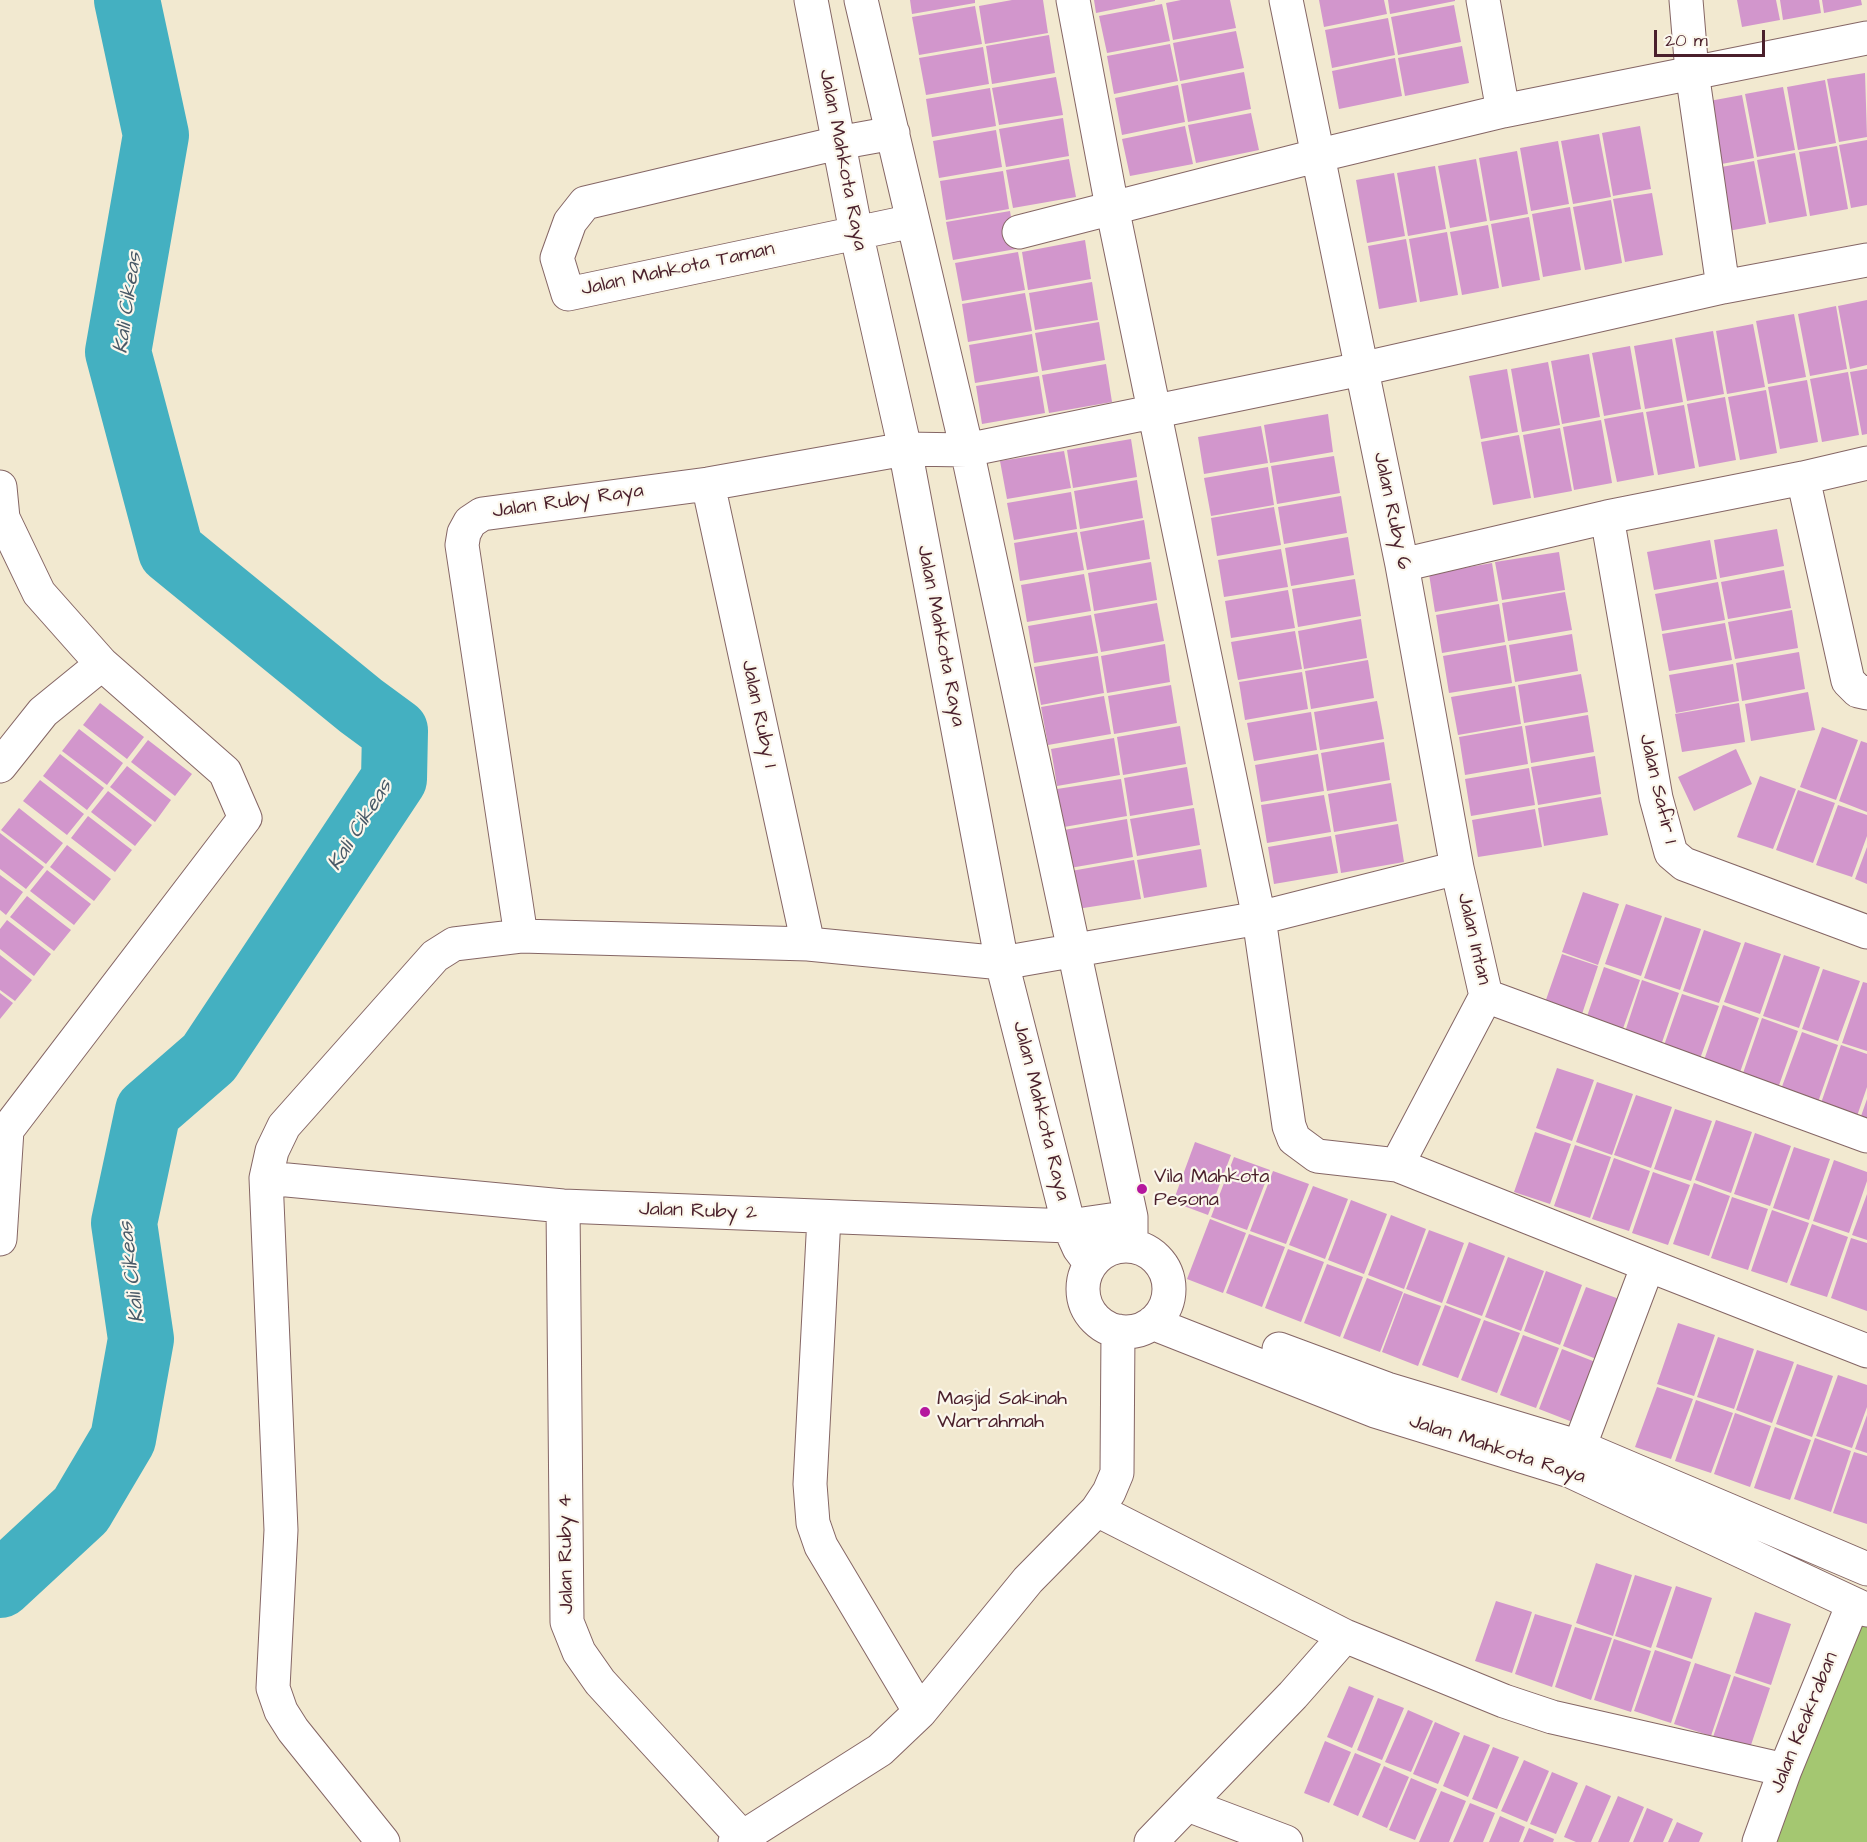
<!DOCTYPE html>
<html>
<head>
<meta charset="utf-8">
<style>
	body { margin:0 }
	#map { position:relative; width:1867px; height:1842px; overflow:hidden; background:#f2e9d0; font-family:"Architects Daughter",sans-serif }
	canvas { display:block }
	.scale { position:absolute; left:1654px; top:30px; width:111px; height:27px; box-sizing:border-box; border:3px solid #4a1f2b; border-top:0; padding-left:8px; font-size:18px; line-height:21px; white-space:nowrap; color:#4a1f2b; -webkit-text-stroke:4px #fbf7ec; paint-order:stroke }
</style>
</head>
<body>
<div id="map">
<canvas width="1867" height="1842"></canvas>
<div class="scale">20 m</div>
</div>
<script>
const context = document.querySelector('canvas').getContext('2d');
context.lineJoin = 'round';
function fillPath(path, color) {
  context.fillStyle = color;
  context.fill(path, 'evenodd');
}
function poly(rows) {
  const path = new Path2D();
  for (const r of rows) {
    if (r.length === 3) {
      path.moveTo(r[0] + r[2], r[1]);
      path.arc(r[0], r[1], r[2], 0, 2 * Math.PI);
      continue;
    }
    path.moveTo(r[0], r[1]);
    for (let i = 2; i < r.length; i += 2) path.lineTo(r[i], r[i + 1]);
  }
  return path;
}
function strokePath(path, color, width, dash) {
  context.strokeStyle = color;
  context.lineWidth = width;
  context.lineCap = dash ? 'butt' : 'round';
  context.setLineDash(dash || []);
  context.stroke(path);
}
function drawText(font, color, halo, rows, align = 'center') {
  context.font = font + ' "Architects Daughter",sans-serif';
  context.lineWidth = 4.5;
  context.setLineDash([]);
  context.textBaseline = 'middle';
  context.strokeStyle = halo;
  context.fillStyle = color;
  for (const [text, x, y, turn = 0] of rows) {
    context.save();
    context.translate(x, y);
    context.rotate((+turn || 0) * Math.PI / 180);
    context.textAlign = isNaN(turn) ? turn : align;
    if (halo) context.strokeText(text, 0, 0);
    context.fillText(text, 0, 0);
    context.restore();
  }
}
const green = poly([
	[1867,1606,1867,1842,1774,1842]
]);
const river = poly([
	[0,1585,81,1510,123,1439,141,1339,124,1223,148,1111,209,1058,394,779,395,731,361,706,171,551,118,352,156,135,127,0]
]);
const building = poly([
	[910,0,975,0,975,3,912,14],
	[1012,0,1043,0,1048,33,985,44,979,6],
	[1094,0,1155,0,1155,1,1096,13],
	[1181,0,1230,0,1236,28,1173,40,1166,3],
	[1319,0,1384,0,1387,14,1324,27],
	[1388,0,1455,0,1455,1,1390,14],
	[1737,0,1776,0,1780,20,1742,27],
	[1780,0,1819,0,1821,13,1783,20],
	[1822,0,1861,0,1862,5,1824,13],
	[1162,4,1170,41,1107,53,1099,16],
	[1454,5,1461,42,1398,55,1391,17],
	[975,6,982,44,919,55,912,17],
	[1388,18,1395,55,1332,68,1325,30],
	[1236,31,1244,68,1180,81,1173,43],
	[1049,35,1055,73,992,84,986,46],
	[1170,44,1178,81,1114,94,1107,56],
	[1462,46,1469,83,1405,96,1398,58],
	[983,47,989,84,926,95,919,58],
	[1395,58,1402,96,1339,109,1332,71],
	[1244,72,1251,109,1188,122,1181,84],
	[1865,73,1867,137,1839,142,1827,79],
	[1056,77,1063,115,999,125,992,88],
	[1825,80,1836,143,1798,150,1787,87],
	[1178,85,1185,122,1122,135,1115,98],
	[1783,87,1795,150,1757,157,1745,94],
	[990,88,996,126,932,137,926,99],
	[1742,95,1754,158,1716,165,1704,102],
	[1251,113,1259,150,1196,163,1188,125],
	[1063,118,1069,156,1006,167,999,129],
	[1185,126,1193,164,1130,176,1122,139],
	[1640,126,1651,189,1613,196,1602,133],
	[996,130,1002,167,939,178,933,141],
	[1599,134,1611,197,1573,204,1561,141],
	[1867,140,1867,205,1851,208,1839,145],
	[1558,141,1569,204,1531,211,1520,148],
	[1837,146,1848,209,1810,216,1799,152],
	[1517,151,1528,214,1490,221,1479,158],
	[1795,153,1807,216,1769,223,1757,160],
	[1069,159,1076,197,1013,208,1006,170],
	[1476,159,1487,221,1450,228,1438,166],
	[1754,161,1766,224,1728,231,1716,168],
	[1435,166,1446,229,1408,236,1397,173],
	[1003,171,1009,209,946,220,940,181],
	[1394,173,1405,236,1367,243,1356,180],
	[1652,193,1663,255,1625,262,1613,199],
	[1611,200,1622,263,1585,270,1573,207],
	[1570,207,1581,270,1543,277,1532,214],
	[1010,211,1016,249,953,260,946,222],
	[1529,217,1540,280,1502,287,1491,224],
	[1488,225,1499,288,1462,295,1450,232],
	[1447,232,1458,295,1420,302,1409,239],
	[1406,239,1417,302,1379,309,1368,246],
	[1085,240,1091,279,1028,290,1022,252],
	[1018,252,1025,290,962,301,955,263],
	[1092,282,1098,320,1035,330,1029,293],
	[1025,293,1032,331,968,342,962,304],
	[1867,300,1867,365,1850,369,1838,306],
	[1836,306,1847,369,1810,376,1798,314],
	[1794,314,1806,377,1768,384,1756,321],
	[1099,322,1105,360,1042,371,1035,333],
	[1753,324,1765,387,1727,394,1716,331],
	[1713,331,1724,394,1687,401,1675,338],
	[1032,334,1038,372,975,383,969,345],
	[1672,339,1683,402,1645,409,1634,346],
	[1630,346,1641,409,1604,416,1592,353],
	[1589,354,1600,417,1562,424,1551,361],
	[1548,362,1560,425,1522,432,1511,369],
	[1106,364,1112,402,1049,413,1042,375],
	[1507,369,1518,432,1481,439,1469,376],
	[1867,369,1867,434,1862,435,1850,372],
	[1848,372,1859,435,1822,442,1810,379],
	[1039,376,1045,413,982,424,976,386],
	[1807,380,1818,442,1780,449,1768,387],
	[1766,390,1777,453,1740,460,1728,397],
	[1725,397,1736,460,1699,467,1687,404],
	[1684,405,1695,468,1658,475,1646,412],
	[1643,412,1654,475,1617,482,1604,419],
	[1328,414,1333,452,1270,463,1264,425],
	[1601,420,1612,483,1574,490,1563,427],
	[1261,426,1268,463,1204,474,1198,437],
	[1560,428,1572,491,1534,498,1523,435],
	[1519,435,1531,498,1493,505,1481,442],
	[1131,439,1137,477,1073,488,1067,450],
	[1064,451,1071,488,1007,499,1000,461],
	[1334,456,1340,493,1277,504,1271,466],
	[1268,467,1274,505,1211,516,1204,478],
	[1137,480,1143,518,1080,529,1074,491],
	[1071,492,1077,529,1014,540,1007,503],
	[1341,496,1347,533,1284,544,1278,507],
	[1274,507,1281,545,1217,556,1211,518],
	[1144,520,1150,559,1087,570,1080,532],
	[1777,529,1784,566,1720,578,1714,540],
	[1077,532,1084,570,1020,581,1014,543],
	[1348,537,1354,575,1291,586,1285,548],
	[1710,540,1717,579,1654,590,1647,552],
	[1281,549,1288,587,1224,597,1218,560],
	[1559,552,1565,590,1502,600,1495,562],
	[1151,562,1157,600,1094,611,1088,573],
	[1492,563,1498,601,1435,612,1429,574],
	[1784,570,1791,608,1728,619,1721,582],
	[1084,574,1091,611,1027,622,1021,585],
	[1355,579,1361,616,1298,627,1292,589],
	[1718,582,1725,620,1662,631,1655,594],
	[1288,590,1295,628,1231,638,1225,601],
	[1565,592,1572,630,1508,641,1502,603],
	[1157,603,1164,641,1101,652,1094,614],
	[1499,604,1505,642,1442,653,1436,615],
	[1792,610,1798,648,1735,659,1728,622],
	[1091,615,1098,653,1034,663,1028,626],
	[1361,619,1367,658,1304,669,1298,631],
	[1725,623,1732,660,1669,671,1662,634],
	[1295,631,1302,669,1238,680,1231,642],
	[1572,634,1578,671,1515,682,1509,645],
	[1165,644,1170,682,1107,693,1101,656],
	[1506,645,1512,683,1449,693,1443,656],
	[1799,652,1805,689,1742,701,1736,663],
	[1098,656,1104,693,1041,705,1034,667],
	[1368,660,1374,698,1311,709,1305,671],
	[1733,664,1739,701,1676,713,1669,675],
	[1302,672,1308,709,1245,720,1239,682],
	[1581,674,1588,712,1524,723,1518,685],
	[1171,685,1177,723,1114,734,1108,696],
	[1515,686,1521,724,1458,735,1451,697],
	[1808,692,1815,730,1751,741,1745,704],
	[1104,696,1111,734,1048,745,1041,707],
	[1377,701,1384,739,1320,750,1314,712],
	[100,703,144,737,127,759,83,725],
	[1739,703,1745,742,1682,752,1675,714],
	[1311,712,1317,750,1254,761,1247,723],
	[1588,715,1594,752,1531,763,1525,726],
	[1180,726,1186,764,1123,775,1117,737],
	[1522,726,1528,764,1465,775,1459,737],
	[1822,727,1858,740,1836,800,1800,787],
	[79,729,123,763,107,785,62,751],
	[1114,738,1120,775,1057,786,1051,749],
	[148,740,192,774,175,796,131,762],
	[1861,741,1867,743,1867,812,1839,801],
	[1384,742,1390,780,1327,791,1321,753],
	[1736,749,1752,784,1694,811,1678,777],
	[60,754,104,788,87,810,43,776],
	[1318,754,1324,791,1261,802,1255,765],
	[1595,756,1601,794,1538,805,1531,767],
	[127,766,171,800,155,822,110,787],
	[1187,767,1193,805,1130,816,1124,778],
	[1529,768,1535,805,1471,816,1465,779],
	[1760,776,1796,789,1773,849,1737,837],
	[1121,779,1127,816,1064,827,1057,789],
	[40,780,84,814,67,835,23,801],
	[1391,783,1397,821,1334,832,1328,794],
	[1798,790,1835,803,1813,863,1776,850],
	[108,791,152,825,135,846,91,812],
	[1324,795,1331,832,1267,843,1261,805],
	[1601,797,1608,835,1544,846,1538,808],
	[1838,805,1867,815,1867,836,1852,877,1816,865],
	[19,808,63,843,46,864,1,830],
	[1194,808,1200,845,1137,856,1130,819],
	[1535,809,1542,847,1478,857,1472,820],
	[88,816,132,850,115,872,71,838],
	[1127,819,1133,857,1070,868,1064,830],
	[1398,824,1404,862,1341,873,1335,835],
	[0,833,44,867,26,889,0,869],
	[1331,836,1338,873,1274,884,1268,847],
	[67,845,111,879,94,901,50,867],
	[1867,847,1867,884,1855,879],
	[1201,849,1207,887,1144,898,1137,860],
	[1134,860,1141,899,1077,909,1071,871],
	[47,870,91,904,74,925,30,891],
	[0,875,23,892,6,915,0,910],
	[1583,892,1619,904,1598,965,1562,952],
	[27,896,71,930,54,951,10,917],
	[1626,904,1662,916,1641,976,1605,964],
	[1665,917,1701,929,1680,990,1644,978],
	[7,920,51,954,34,976,0,949,0,929],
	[1704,930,1741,943,1719,1003,1683,991],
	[1745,942,1781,954,1760,1014,1724,1002],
	[1562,954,1598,966,1578,1026,1541,1014],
	[0,955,32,980,15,1001,0,990],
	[1784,955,1820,967,1799,1028,1763,1016],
	[1604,967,1640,980,1619,1040,1583,1028],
	[1823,969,1860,981,1838,1041,1802,1029],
	[1642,980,1679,993,1658,1054,1622,1041],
	[1863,982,1867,983,1867,1051,1842,1043],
	[0,993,13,1003,0,1019],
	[1682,994,1719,1006,1697,1067,1661,1054],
	[1723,1005,1759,1018,1738,1078,1702,1066],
	[1762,1018,1798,1031,1777,1091,1741,1079],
	[1802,1032,1838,1045,1817,1105,1780,1092],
	[1841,1045,1867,1054,1867,1087,1856,1119,1820,1106],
	[1557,1068,1594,1080,1572,1141,1536,1128],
	[1597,1082,1633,1094,1612,1155,1576,1142],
	[1636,1095,1672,1107,1651,1168,1614,1155],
	[1867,1099,1867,1122,1860,1119],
	[1675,1109,1712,1121,1691,1181,1654,1169],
	[1716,1120,1752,1132,1731,1193,1695,1180],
	[1535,1132,1571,1144,1550,1204,1514,1192],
	[1755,1133,1791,1146,1770,1206,1734,1194],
	[1195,1142,1231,1155,1208,1215,1173,1202],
	[1575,1145,1611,1157,1590,1218,1554,1206],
	[1794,1147,1830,1159,1809,1220,1773,1208],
	[1234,1157,1270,1170,1247,1230,1211,1217],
	[1614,1158,1650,1171,1629,1231,1592,1219],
	[1834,1160,1867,1172,1867,1181,1849,1233,1813,1221],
	[1273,1171,1309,1184,1286,1244,1250,1231],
	[1653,1172,1690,1185,1668,1245,1632,1233],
	[1694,1183,1730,1196,1709,1256,1673,1244],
	[1313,1186,1348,1199,1325,1259,1289,1245],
	[1867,1194,1867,1240,1852,1235],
	[1732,1197,1768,1209,1748,1270,1711,1258],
	[1351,1200,1387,1214,1364,1274,1328,1260],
	[1772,1210,1809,1223,1787,1283,1751,1271],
	[1391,1215,1426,1229,1404,1289,1368,1275],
	[1210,1219,1246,1233,1223,1293,1187,1279],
	[1812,1224,1848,1237,1827,1297,1790,1285],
	[1429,1230,1464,1243,1442,1303,1406,1289],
	[1249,1234,1285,1247,1262,1307,1226,1293],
	[1851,1238,1867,1243,1867,1311,1831,1298],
	[1469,1242,1505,1256,1482,1316,1446,1303],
	[1288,1249,1324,1262,1301,1322,1265,1308],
	[1508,1257,1544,1271,1521,1331,1485,1317],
	[1327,1264,1363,1277,1340,1337,1304,1323],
	[1546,1271,1582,1285,1560,1345,1524,1331],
	[1367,1278,1403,1292,1380,1352,1343,1338],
	[1586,1287,1622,1300,1599,1360,1563,1346],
	[1404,1293,1441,1306,1418,1366,1382,1352],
	[1445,1305,1481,1319,1458,1378,1422,1365],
	[1484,1320,1520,1333,1497,1393,1461,1380],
	[1678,1323,1715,1335,1694,1396,1657,1384],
	[1523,1335,1559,1348,1536,1408,1500,1395],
	[1718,1337,1754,1349,1734,1409,1697,1397],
	[1562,1349,1598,1363,1575,1423,1539,1409],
	[1757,1350,1794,1362,1772,1423,1736,1410],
	[1797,1364,1833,1376,1812,1437,1776,1424],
	[1838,1375,1867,1385,1867,1407,1852,1448,1816,1436],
	[1657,1387,1693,1399,1671,1459,1635,1447],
	[1696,1400,1733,1413,1711,1473,1675,1461],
	[1735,1413,1771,1426,1750,1487,1714,1474],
	[1867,1415,1867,1453,1855,1449],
	[1775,1427,1811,1440,1790,1500,1754,1488],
	[1815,1438,1851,1451,1831,1512,1794,1499],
	[1854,1452,1867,1456,1867,1524,1833,1513],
	[1596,1563,1632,1575,1613,1636,1576,1623],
	[1635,1575,1672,1587,1651,1648,1615,1636],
	[1676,1586,1712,1598,1692,1659,1656,1647],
	[1496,1601,1532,1612,1512,1673,1475,1661],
	[1755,1612,1791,1624,1771,1685,1735,1673],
	[1535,1614,1572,1625,1552,1687,1515,1674],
	[1575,1627,1612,1638,1591,1700,1555,1687],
	[1614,1639,1651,1651,1631,1712,1594,1700],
	[1655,1650,1691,1662,1671,1723,1634,1711],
	[1695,1663,1731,1675,1711,1736,1674,1724],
	[1734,1676,1770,1688,1750,1748,1713,1737],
	[1349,1686,1374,1696,1352,1748,1327,1737],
	[1378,1698,1404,1708,1382,1760,1357,1750],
	[1408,1710,1433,1721,1411,1772,1385,1762],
	[1435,1722,1460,1733,1438,1784,1413,1774],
	[1464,1735,1490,1745,1468,1797,1443,1786],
	[1325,1741,1351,1752,1329,1803,1304,1793],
	[1493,1747,1519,1757,1497,1809,1472,1799],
	[1355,1753,1381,1764,1358,1816,1333,1805],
	[1524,1760,1549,1771,1527,1822,1501,1811],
	[1384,1766,1409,1777,1387,1828,1362,1817],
	[1552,1772,1578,1783,1556,1834,1530,1824],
	[1411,1778,1437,1789,1415,1840,1389,1830],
	[1586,1785,1611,1796,1591,1842,1576,1842,1564,1837],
	[1441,1791,1466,1801,1449,1842,1419,1842],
	[1618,1796,1644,1807,1629,1842,1598,1842],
	[1470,1803,1495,1813,1483,1842,1453,1842],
	[1647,1808,1673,1819,1663,1842,1633,1842],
	[1500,1816,1525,1827,1519,1842,1489,1842],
	[1677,1822,1703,1833,1699,1842,1668,1842],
	[1529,1828,1554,1839,1553,1842,1523,1842]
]);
const minor = poly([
	[811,0,856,232,905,449,1002,963,1069,1226,1079,1248,1091,1264],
	[861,0,967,450,1131,1217,1131,1246],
	[1073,0,1112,207,1259,918,1289,1126,1294,1139,1317,1156,1397,1165,1648,1265],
	[1286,0,1402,565,1457,868],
	[1483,0,1503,111],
	[1686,0,1692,72,1723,287],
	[893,133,838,143,585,203,570,222,557,258,568,294,913,221],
	[1019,232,1316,156,1503,111,1867,38],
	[1803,478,1848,681,1858,691,1867,693],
	[708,484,808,944],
	[0,487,3,518,39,593,102,664,225,772,245,818,7,1130,0,1239],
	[1607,517,1656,798,1671,853,1684,864,1867,932],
	[1402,565,1607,517,1803,478,1867,463],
	[0,766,43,712,102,664],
	[521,936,462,545,464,533,470,522,482,514,708,484,905,449,967,450,1361,369,1723,287,1867,260],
	[1486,996,1867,1136],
	[1397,1165,1486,996],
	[266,1178,563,1206,1069,1226,1131,1217],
	[563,1206,567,1622,579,1652,600,1682,743,1838],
	[824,1217,810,1484,813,1523,821,1546,920,1712],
	[1126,1289,43],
	[1152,1323,1375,1411,1570,1471,1867,1610],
	[1279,1349,1387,1389,1580,1447,1867,1569],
	[1572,1466,1648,1265,1867,1351],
	[1097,1510,1345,1636,1293,1695,1151,1842],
	[1345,1636,1504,1701,1552,1717,1785,1770],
	[1188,1805,1286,1842],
	[383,1842,293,1730,281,1711,273,1688,281,1530,266,1178,272,1151,284,1126,435,956,454,944,521,936,808,944,1002,963,1259,918,1457,868,1486,996],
	[735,1842,880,1750,920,1712,1028,1580,1097,1510,1109,1492,1117,1473,1118,1331],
	[1759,1842,1785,1770,1853,1604]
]);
const markers = [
	[1142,1189,6,"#b5179e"],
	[925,1412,6,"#b5179e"]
];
const streetNames = [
	["Jalan Mahkota Raya",842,160,79],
	["Jalan Mahkota Taman",678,270,-12],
	["Jalan Ruby Raya",568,502,-8],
	["Jalan Ruby 6",1391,511,78],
	["Jalan Mahkota Raya",940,636,79],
	["Jalan Ruby 1",758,714,78],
	["Jalan Safir 1",1657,789,77],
	["Jalan Intan",1473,939,77],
	["Jalan Mahkota Raya",1040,1111,76],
	["Jalan Ruby 2",698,1212,2],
	["Jalan Mahkota Raya",1497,1450,18],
	["Jalan Ruby 4",567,1554,-91],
	["Jalan Keakraban",1805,1723,-68]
];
const poiNames = [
	["Vila Mahkota",1154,1178],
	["Pesona",1154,1201],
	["Masjid Sakinah",937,1400],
	["Warrahmah",937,1423]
];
const waterNames = [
	["Kali Cikeas",129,303,-82],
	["Kali Cikeas",361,826,-58],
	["Kali Cikeas",133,1272,-97]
];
fillPath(green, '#a4c771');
strokePath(river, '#44b0c1', 66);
fillPath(building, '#d296cc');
strokePath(minor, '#856665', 35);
strokePath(minor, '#fff', 33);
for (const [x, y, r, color] of markers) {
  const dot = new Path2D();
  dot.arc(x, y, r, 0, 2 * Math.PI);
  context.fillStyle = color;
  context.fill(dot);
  strokePath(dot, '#fbf7ec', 2);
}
drawText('20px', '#4a1f2b', '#fbf7ec', streetNames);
drawText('20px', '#4a1f2b', '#fbf7ec', poiNames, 'left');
drawText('italic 21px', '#485967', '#fbf7ec', waterNames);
</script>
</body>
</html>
